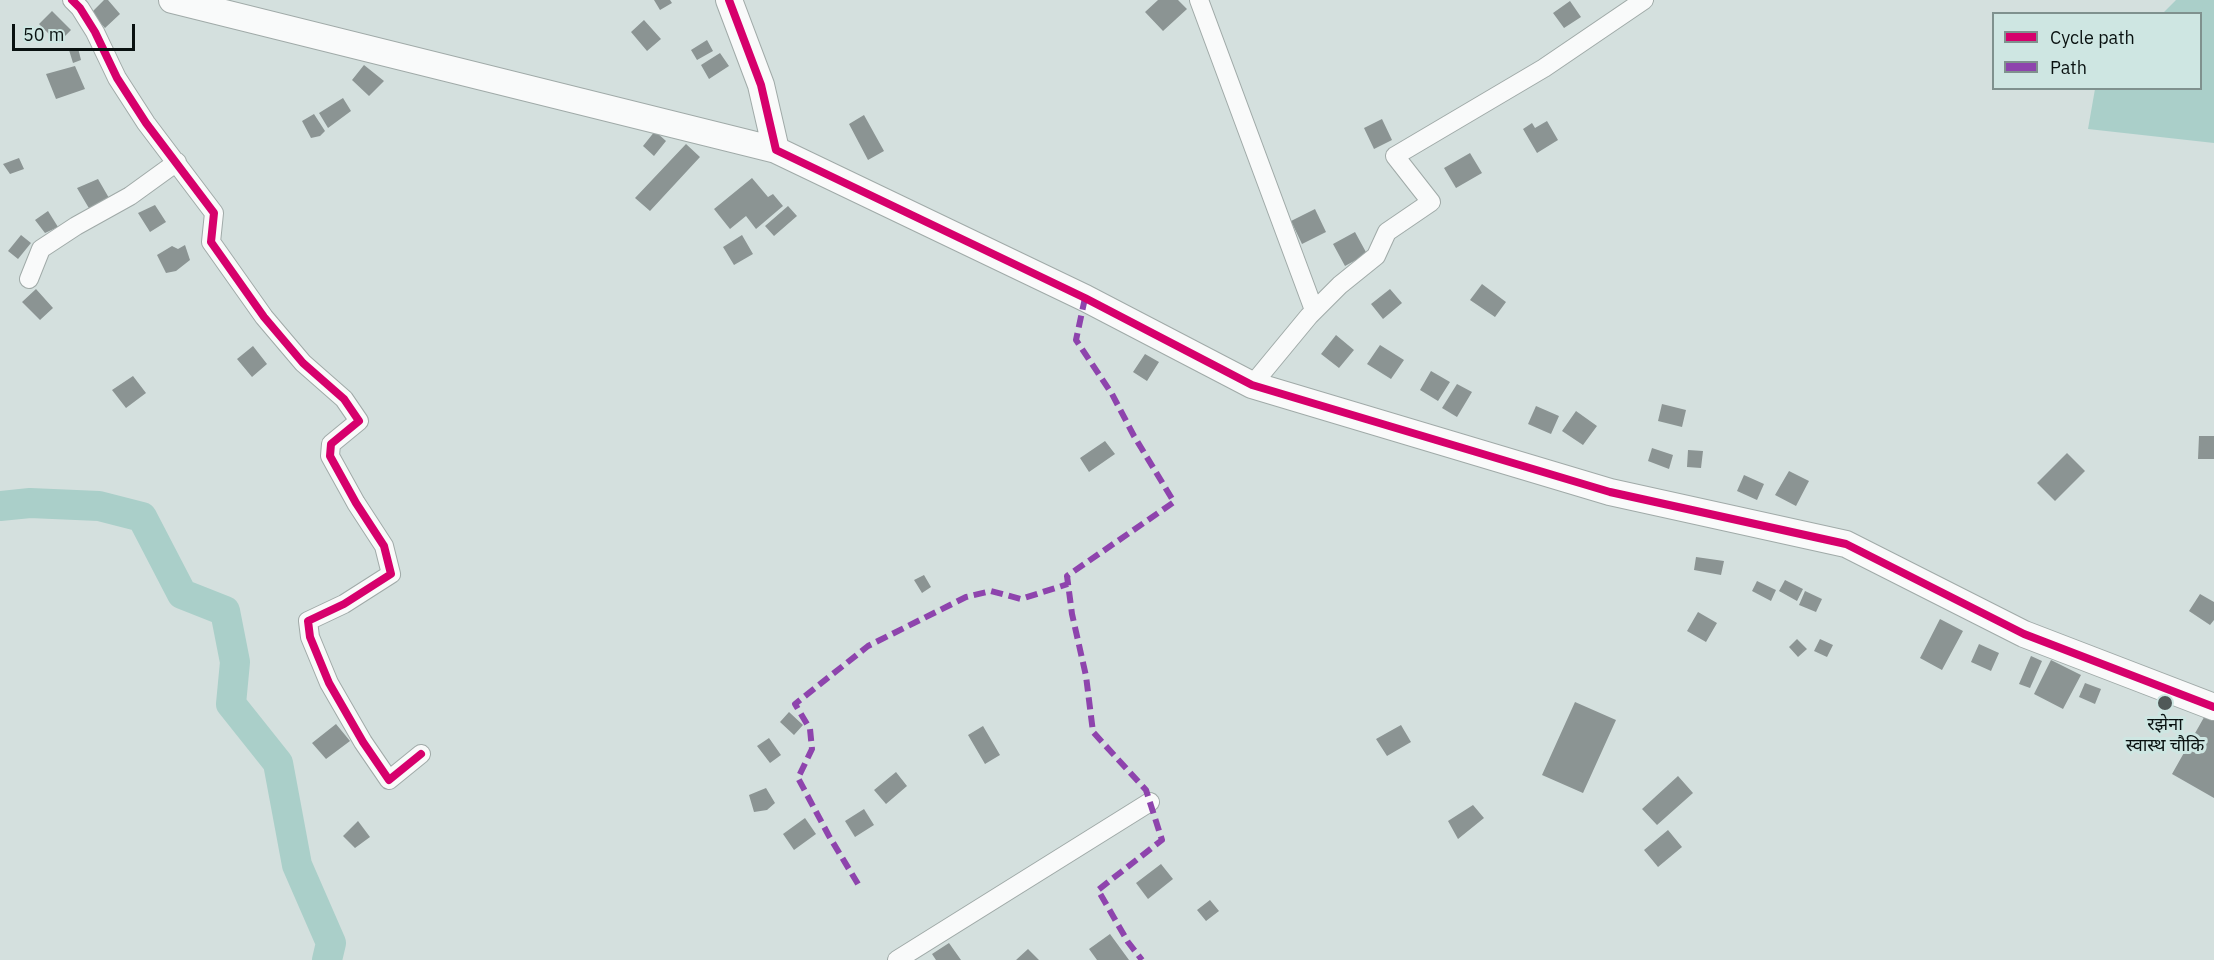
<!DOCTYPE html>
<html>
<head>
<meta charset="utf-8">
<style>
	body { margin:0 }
	#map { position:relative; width:2214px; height:960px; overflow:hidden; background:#d4e0de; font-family:"IBM Plex Sans",sans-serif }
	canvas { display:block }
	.legend { position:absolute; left:1992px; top:12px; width:210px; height:78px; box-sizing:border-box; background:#cee6e2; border:2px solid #7f918e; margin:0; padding:8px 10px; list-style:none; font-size:18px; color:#091110 }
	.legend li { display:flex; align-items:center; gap:12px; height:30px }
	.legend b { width:30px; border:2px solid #7f918e }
	.scale { position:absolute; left:12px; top:24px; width:123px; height:27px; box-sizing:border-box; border:3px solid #091110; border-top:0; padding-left:8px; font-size:18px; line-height:21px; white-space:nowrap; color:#091110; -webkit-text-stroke:4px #cee6e2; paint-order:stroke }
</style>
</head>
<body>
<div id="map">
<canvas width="2214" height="960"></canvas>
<ul class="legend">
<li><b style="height:8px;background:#d6006c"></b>Cycle path</li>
<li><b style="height:8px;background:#8e44ad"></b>Path</li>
</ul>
<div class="scale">50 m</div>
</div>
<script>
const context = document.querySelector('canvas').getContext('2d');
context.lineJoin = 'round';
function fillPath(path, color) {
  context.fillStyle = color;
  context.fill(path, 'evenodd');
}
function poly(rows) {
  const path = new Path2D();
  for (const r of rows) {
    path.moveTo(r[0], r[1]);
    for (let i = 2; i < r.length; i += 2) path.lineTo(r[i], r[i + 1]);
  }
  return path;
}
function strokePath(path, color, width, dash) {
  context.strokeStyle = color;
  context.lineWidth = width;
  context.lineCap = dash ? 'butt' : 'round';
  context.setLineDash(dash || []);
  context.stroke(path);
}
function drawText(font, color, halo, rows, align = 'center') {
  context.font = font + ' "IBM Plex Sans","Noto Sans Devanagari",sans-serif';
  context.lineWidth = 6;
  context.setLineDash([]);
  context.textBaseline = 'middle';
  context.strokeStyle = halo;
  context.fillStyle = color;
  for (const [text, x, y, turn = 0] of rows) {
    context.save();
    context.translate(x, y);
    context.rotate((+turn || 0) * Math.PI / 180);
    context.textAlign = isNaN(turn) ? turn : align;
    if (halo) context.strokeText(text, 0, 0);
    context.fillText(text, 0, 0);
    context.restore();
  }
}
const water = poly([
	[2176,0,2214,0,2214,143,2088,129,2095,89,2200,88,2200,14,2163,13]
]);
const river = poly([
	[0,506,30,503,99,506,142,517,182,594,225,611,235,662,231,704,278,763,297,865,331,943,327,960]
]);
const building = poly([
	[104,0,108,0,120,14,105,28,91,13],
	[654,0,670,0,672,3,660,10],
	[1158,0,1178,0,1187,9,1163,31,1145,12],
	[1570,1,1581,17,1564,28,1553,13],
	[52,11,71,30,58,43,39,24],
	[644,20,661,39,647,51,631,32],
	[707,40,713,51,697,60,691,50],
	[78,48,81,60,73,63,69,50],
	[720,53,729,66,709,79,701,65],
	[364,65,384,81,369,96,352,80],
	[75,66,85,89,56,99,46,74],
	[343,98,351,111,328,128,319,113],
	[314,114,325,131,320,136,311,138,302,121],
	[864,115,884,151,868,160,849,124],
	[1382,119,1392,140,1374,149,1364,128],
	[1547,121,1558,140,1537,153,1523,129,1532,123,1535,128],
	[655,131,666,141,654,156,643,146],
	[686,144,700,157,650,211,635,198],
	[1470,153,1482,173,1456,188,1444,168],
	[19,158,24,169,10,174,3,164],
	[752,178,768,197,773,194,783,206,756,229,746,216,730,229,714,209],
	[98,179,109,198,90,210,77,188],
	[155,205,166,222,150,232,138,213],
	[788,206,797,216,774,236,765,226],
	[1315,209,1326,232,1302,244,1291,221],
	[48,211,58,227,45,233,35,220],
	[1355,232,1367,254,1345,266,1333,244],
	[21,235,31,243,18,259,8,251],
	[742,235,753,254,734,265,723,247],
	[185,245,190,260,176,271,166,273,157,255,172,246,178,249],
	[1482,284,1506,302,1495,317,1470,300],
	[36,289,53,308,40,320,22,302],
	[1390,289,1402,303,1383,319,1371,304],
	[1336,335,1354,350,1339,368,1321,354],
	[1380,345,1404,360,1391,379,1367,364],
	[253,346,267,364,252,377,237,359],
	[1145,354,1159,362,1147,381,1133,372],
	[1431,371,1450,382,1438,401,1420,390],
	[133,376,146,393,126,408,112,390],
	[1457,384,1472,392,1457,417,1442,408],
	[1662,404,1686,410,1682,427,1658,421],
	[1536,406,1559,416,1551,434,1528,424],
	[1576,411,1597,426,1583,445,1562,431],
	[2199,436,2214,436,2214,459,2198,459],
	[1105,441,1115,454,1089,472,1080,458],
	[1652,448,1673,455,1669,469,1648,461],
	[1688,450,1703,451,1701,468,1687,467],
	[2067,453,2085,471,2055,501,2037,483],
	[1789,471,1809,481,1796,506,1775,495],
	[1744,475,1764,484,1757,500,1737,491],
	[1696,557,1724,561,1721,575,1694,570],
	[924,575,931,587,922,593,914,580],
	[1785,580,1803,589,1797,601,1779,591],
	[1757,581,1776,590,1771,601,1752,591],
	[1805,591,1822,599,1816,612,1799,605],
	[2200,594,2214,602,2214,620,2210,625,2189,611],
	[1698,612,1717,623,1706,642,1687,631],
	[1940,619,1963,631,1942,670,1920,658],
	[1797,639,1807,649,1798,657,1789,647],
	[1820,639,1833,645,1827,657,1814,651],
	[1979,644,1999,653,1991,671,1971,662],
	[2031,656,2042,661,2030,688,2019,684],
	[2051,660,2081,675,2063,709,2034,694],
	[2085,683,2101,689,2095,704,2079,697],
	[1575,702,1616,720,1583,793,1542,775],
	[789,712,803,725,794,735,780,722],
	[2207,712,2214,716,2214,798,2172,774],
	[336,724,350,741,326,759,312,743],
	[1401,725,1411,742,1387,756,1376,739],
	[983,726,1000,755,985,764,968,735],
	[769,738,781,755,770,763,757,746],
	[896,772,907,786,886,804,874,790],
	[1678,776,1693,793,1657,825,1642,809],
	[766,788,775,803,767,810,754,812,749,795],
	[1473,805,1484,818,1458,839,1448,821],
	[864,809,874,825,855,837,845,821],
	[805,818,816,834,794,850,783,834],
	[358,821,370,837,355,848,343,836],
	[1668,830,1682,847,1658,867,1644,850],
	[1161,864,1173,879,1148,899,1136,883],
	[1210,900,1219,911,1206,921,1197,910],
	[1110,934,1129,960,1097,960,1089,949],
	[949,943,961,960,936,960,932,954],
	[1028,949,1039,960,1016,960]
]);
const street = poly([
	[72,0,80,8,95,32,117,78,146,123,214,213,211,242,264,317,303,363,344,399,359,421,331,444,330,456,356,503,384,546,391,574,344,604,308,621,310,637,329,683,363,742,389,780,421,754],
	[1199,0,1314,310],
	[29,279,41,249,76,226,130,196,177,162],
	[1252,385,1309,316,1340,285,1376,256,1387,232,1431,202,1395,156,1544,68,1644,0],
	[897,960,1150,802]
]);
const secondary = poly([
	[172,0,776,150],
	[729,0,761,85,776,150,1085,298,1252,385,1610,492,1846,544,2024,634,2214,707]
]);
const quiet = poly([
	[1085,298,1076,340,1112,394,1134,436,1174,502,1067,576,1072,614,1086,676,1093,732,1146,790,1162,840,1098,890,1128,942,1142,960],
	[858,884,829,836,798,778,812,749,810,729,795,704,868,646,966,597,991,591,1021,599,1068,584]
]);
const cycleway = poly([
	[72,0,80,8,95,32,117,78,146,123,214,213,211,242,264,317,303,363,344,399,359,421,331,444,330,456,356,503,384,546,391,574,344,604,308,621,310,637,329,683,363,742,389,780,421,754],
	[729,0,761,85,776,150,1085,298,1252,385,1610,492,1846,544,2024,634,2214,707]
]);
const markers = [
	[2165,703,8,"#505958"]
];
const poiNames = [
	["रझेना",2165,725],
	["स्वास्थ चौकि",2165,746]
];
fillPath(water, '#aacfc9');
strokePath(river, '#aacfc9', 30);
fillPath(building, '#8b9493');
strokePath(street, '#a0aaa8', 20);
strokePath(secondary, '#a0aaa8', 28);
strokePath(street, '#f9fafa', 18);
strokePath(secondary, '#f9fafa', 26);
strokePath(quiet, '#8e44ad', 6, [12, 6]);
strokePath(cycleway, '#d6006c', 8);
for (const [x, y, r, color] of markers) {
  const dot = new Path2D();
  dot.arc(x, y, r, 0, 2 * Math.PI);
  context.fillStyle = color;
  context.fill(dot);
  strokePath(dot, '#cee6e2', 2);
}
drawText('18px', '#091110', '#cee6e2', poiNames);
</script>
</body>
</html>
